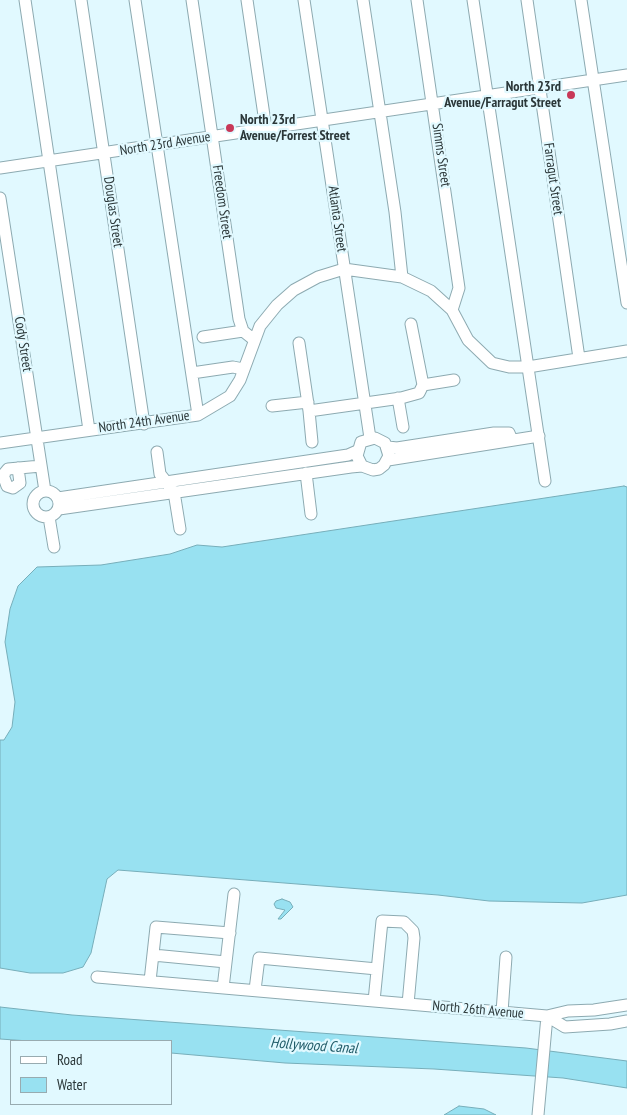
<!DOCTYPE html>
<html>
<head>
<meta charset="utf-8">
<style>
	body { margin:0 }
	#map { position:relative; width:627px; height:1115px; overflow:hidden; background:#e1f9ff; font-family:"PT Sans Narrow",sans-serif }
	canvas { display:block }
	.legend { position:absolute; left:10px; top:1040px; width:162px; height:65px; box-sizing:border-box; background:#e1f9ff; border:1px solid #98abb0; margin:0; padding:6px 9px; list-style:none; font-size:15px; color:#2b3739 }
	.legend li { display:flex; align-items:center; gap:10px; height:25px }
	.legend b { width:25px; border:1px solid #98abb0 }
</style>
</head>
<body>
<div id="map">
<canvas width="627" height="1115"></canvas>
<ul class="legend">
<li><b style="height:6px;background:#fff"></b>Road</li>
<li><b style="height:14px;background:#98e1f1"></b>Water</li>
</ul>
</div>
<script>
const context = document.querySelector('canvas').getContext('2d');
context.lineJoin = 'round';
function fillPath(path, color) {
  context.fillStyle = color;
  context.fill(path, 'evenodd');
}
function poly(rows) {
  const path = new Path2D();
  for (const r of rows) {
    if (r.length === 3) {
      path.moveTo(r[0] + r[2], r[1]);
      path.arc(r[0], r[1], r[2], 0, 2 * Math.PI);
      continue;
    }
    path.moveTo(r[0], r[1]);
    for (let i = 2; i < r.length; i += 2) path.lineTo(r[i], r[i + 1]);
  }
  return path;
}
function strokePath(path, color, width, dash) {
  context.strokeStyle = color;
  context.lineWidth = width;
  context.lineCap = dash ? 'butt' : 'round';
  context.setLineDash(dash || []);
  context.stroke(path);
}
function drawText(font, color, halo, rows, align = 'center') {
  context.font = font + ' "PT Sans Narrow",sans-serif';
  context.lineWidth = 4.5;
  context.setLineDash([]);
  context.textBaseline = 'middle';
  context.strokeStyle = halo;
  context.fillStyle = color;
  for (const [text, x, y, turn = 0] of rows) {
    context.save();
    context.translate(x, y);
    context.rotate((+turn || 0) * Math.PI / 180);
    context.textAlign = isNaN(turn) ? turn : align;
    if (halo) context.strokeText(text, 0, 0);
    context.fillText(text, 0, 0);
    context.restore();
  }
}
const water = poly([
	[624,486,627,487,627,895,582,903,489,901,438,895,118,870,107,879,91,953,83,967,63,973,30,973,0,968,0,740,4,740,12,727,15,702,5,642,10,609,18,586,37,567,101,565,170,554,197,545,222,547,624,486],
	[282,899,290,902,293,907,281,919,278,919,285,910,276,908,274,904,276,901,282,899],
	[0,1007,72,1015,526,1048,627,1061,627,1088,563,1078,434,1069,285,1063,171,1053,171,1041,29,1041,0,1039,0,1007],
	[459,1106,484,1109,496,1115,444,1115,459,1106]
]);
const minor = poly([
	[25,0,89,430],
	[81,0,144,424],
	[135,0,198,415],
	[192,0,239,319,243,331,253,339],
	[247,0,266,129],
	[304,0,370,438],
	[363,0,395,212,402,277],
	[417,0,459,288,452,310],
	[473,0,545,481],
	[527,0,579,358],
	[581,0,627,303],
	[0,168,627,75],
	[0,198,45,491],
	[203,337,243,331],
	[299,343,309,411,401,398,419,393,423,385,411,324],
	[192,373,233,367,243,369],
	[423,385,454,380],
	[398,398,403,427],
	[272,406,308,402],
	[309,411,312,442],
	[0,443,198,415,230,396,240,380,260,326,277,305,294,290,318,277,344,269,402,277,431,291,452,310,468,340,492,363,509,367,528,367,627,351],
	[388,447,397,448,494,433,509,433,512,440],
	[157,452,160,474,174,492,180,529],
	[388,460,539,436],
	[18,468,20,483,13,488,7,486,3,475,8,469,41,466],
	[306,473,311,514],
	[46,504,13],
	[58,498,348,455,357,451],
	[59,509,351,467,362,466,373,470,379,469,384,465,389,456,385,443,375,438,361,442,357,456,362,466],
	[49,517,54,547],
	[153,955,226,962],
	[97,977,547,1016,568,1011,594,1010,627,1005],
	[150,981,156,927,230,933],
	[223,988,234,894],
	[255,990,259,958,377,969],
	[374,1001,382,921,404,922,413,931,414,938,408,1004],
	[502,1012,506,957],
	[547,1016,565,1027,610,1024,627,1021],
	[538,1115,547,1016]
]);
const markers = [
	[571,95,5,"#c83858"],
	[230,128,5,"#c83858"]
];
const poiNames = [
	["North 23rd",561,87],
	["Avenue/Farragut Street",561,103],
	["North 23rd",240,120,"left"],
	["Avenue/Forrest Street",240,136,"left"]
];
const streetNames = [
	["North 23rd Avenue",165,144,-9],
	["Simms Street",441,155,82],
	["Farragut Street",553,179,82],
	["Freedom Street",222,202,82],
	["Douglas Street",113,212,82],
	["Atlanta Street",337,219,82],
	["Cody Street",23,344,81],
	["North 24th Avenue",144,422,-8],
	["North 26th Avenue",478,1010,5]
];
const waterNames = [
	["Hollywood Canal",314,1046,4]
];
fillPath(water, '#98e1f1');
strokePath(water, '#77aeba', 1);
strokePath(minor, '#8daab1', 13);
strokePath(minor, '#fff', 11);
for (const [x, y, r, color] of markers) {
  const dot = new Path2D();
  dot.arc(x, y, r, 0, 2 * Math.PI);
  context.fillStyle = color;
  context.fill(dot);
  strokePath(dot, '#e1f9ff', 2);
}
drawText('bold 14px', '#2b3739', '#e1f9ff', poiNames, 'right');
drawText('14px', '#2b3739', '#e1f9ff', streetNames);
drawText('italic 15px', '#215c69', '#e1f9ff', waterNames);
</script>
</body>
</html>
